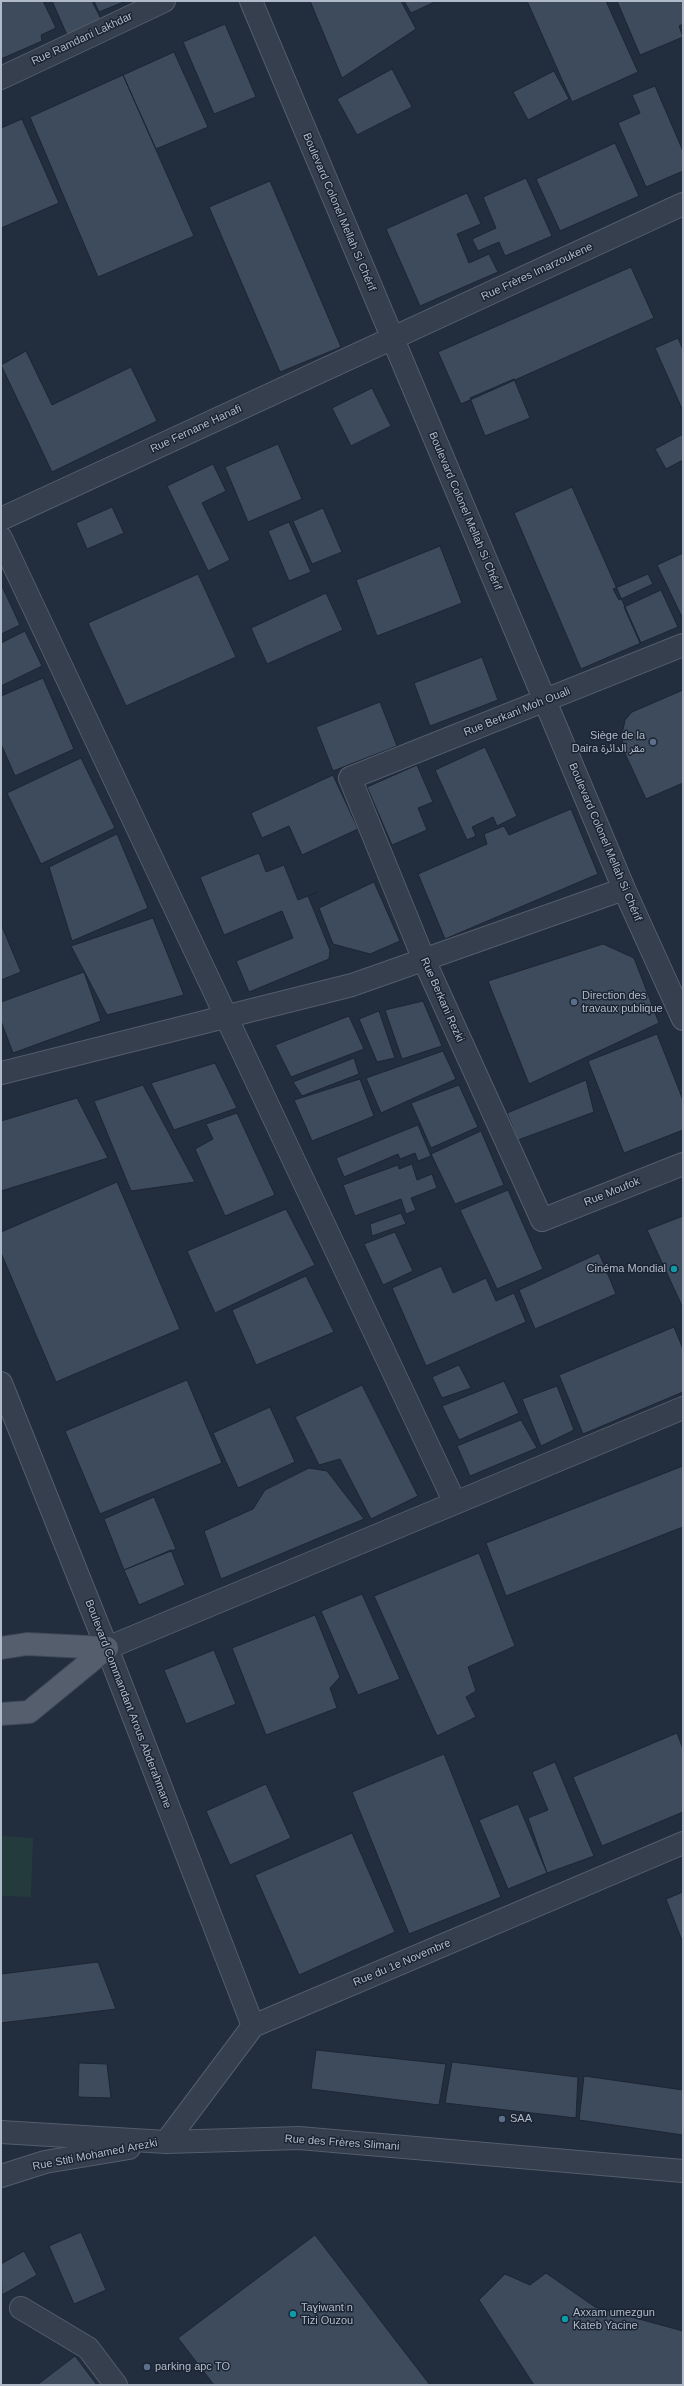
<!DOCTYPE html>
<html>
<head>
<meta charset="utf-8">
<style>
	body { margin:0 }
	#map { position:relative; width:684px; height:2386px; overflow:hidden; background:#222d3d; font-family:Helvetica,sans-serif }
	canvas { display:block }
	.frame { position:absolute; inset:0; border:2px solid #b1bac8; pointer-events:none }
</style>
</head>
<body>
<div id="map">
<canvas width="684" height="2386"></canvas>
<div class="frame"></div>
</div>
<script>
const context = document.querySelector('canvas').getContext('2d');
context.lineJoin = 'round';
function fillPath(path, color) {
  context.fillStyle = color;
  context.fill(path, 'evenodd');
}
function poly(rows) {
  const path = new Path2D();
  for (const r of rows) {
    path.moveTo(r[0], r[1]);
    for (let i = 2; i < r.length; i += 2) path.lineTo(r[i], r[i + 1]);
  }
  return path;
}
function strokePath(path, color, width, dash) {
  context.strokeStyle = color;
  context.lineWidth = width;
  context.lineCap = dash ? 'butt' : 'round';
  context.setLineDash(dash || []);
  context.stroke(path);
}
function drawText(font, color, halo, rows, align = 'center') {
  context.font = font + ' Helvetica,"Noto Sans Arabic",sans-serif';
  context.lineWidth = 3;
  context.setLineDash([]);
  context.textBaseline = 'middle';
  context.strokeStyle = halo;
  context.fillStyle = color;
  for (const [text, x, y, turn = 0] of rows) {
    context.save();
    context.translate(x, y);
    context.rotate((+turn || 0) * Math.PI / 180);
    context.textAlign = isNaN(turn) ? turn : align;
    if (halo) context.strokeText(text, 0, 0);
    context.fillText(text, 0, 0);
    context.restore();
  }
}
const green = poly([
	[1,1836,33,1838,31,1897,1,1896]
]);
const building = poly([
	[1,1,43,1,56,28,41,35,42,41,1,59,1,1],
	[52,1,92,1,101,19,67,35,52,1],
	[94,1,126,1,99,12,94,1],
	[310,1,401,1,416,29,342,78,310,1],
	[404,1,437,1,411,13,404,1],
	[527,1,606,1,638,72,572,102,527,1],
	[617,1,683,1,683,24,679,26,683,37,640,55,617,1],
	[225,24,256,97,214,114,183,42,225,24],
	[174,52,208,127,156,149,123,75,174,52],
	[392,69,412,107,357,135,337,99,392,69],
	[554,71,569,99,528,120,513,92,554,71],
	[123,75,194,236,98,277,30,117,123,75],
	[655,86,683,151,683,171,646,187,618,123,640,113,632,95,655,86],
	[22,119,59,203,1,228,1,128,22,119],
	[615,143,639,196,560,231,536,179,615,143],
	[526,178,552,236,505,256,499,242,478,251,472,239,496,228,483,197,526,178],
	[270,181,341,347,280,372,209,207,270,181],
	[467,193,481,224,457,234,469,263,489,254,498,272,420,306,386,229,467,193],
	[631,267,654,318,461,404,438,352,631,267],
	[678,338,683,350,683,411,655,348,678,338],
	[26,351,52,405,131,367,157,421,52,472,1,365,26,351],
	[514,379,530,418,485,436,470,398,514,379],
	[372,388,391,426,351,446,332,408,372,388],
	[683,434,683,460,666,469,655,449,683,434],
	[278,444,302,499,248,522,225,467,278,444],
	[213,464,226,491,202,503,230,560,208,571,167,486,213,464],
	[572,487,641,643,581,669,514,513,572,487],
	[112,507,124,533,87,549,76,523,112,507],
	[323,508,342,552,312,564,293,521,323,508],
	[289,522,311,572,289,581,268,531,289,522],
	[440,546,462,603,377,636,356,580,440,546],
	[683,553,683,619,657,565,683,553],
	[198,574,236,657,126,706,88,623,198,574],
	[648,574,653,584,619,600,613,589,648,574],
	[1,584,20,625,1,634,1,584],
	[661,590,678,627,640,643,624,607,661,590],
	[326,593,343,630,267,664,251,628,326,593],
	[25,631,42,666,1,686,1,643,25,631],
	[482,657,498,700,430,726,414,683,482,657],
	[43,678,74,749,15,776,1,744,1,696,43,678],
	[683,690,683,783,646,799,623,749,622,735,625,720,632,712,683,690],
	[380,702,397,746,333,771,316,727,380,702],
	[485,747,517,816,497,826,493,817,472,827,476,836,467,840,435,770,485,747],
	[81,758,115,828,41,864,7,793,81,758],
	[417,765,433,802,418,808,427,830,392,845,367,787,417,765],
	[333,775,358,829,302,855,289,826,262,838,251,813,333,775],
	[571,809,598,874,445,939,418,874,487,844,484,834,504,826,509,835,571,809],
	[117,834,148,908,72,941,49,867,117,834],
	[259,853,266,872,284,865,298,900,318,892,308,896,330,950,329,959,249,992,236,961,293,938,282,911,224,935,200,877,259,853],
	[374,882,400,941,370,954,333,944,319,908,374,882],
	[153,918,184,995,107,1015,71,946,153,918],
	[1,924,21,972,1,980,1,924],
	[603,944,634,958,659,1023,529,1084,488,981,603,944],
	[84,972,101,1021,13,1053,1,1021,1,1002,84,972],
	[423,1001,442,1046,402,1059,385,1010,423,1001],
	[379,1011,395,1058,377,1062,359,1019,379,1011],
	[349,1016,364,1049,291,1077,275,1045,349,1016],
	[657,1034,683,1100,683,1130,624,1153,588,1061,657,1034],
	[443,1051,456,1079,381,1113,366,1078,443,1051],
	[354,1058,359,1074,302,1096,293,1082,354,1058],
	[215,1063,237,1108,174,1130,151,1083,215,1063],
	[360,1079,374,1116,312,1141,294,1100,360,1079],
	[586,1080,594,1112,518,1140,507,1113,586,1080],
	[143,1085,195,1182,131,1191,94,1101,143,1085],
	[459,1085,478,1127,431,1148,411,1103,459,1085],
	[77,1098,108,1158,1,1191,1,1121,77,1098],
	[237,1113,275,1195,225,1216,195,1149,213,1139,206,1124,237,1113],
	[418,1125,431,1156,418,1161,415,1153,400,1159,398,1154,344,1177,336,1158,418,1125],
	[481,1131,504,1185,455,1204,431,1154,481,1131],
	[412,1164,417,1180,432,1174,437,1188,411,1198,416,1210,406,1214,401,1199,355,1216,343,1185,398,1165,399,1169,412,1164],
	[117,1182,180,1329,56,1382,1,1253,1,1232,117,1182],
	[508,1190,543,1269,497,1289,460,1210,508,1190],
	[286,1209,315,1265,215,1313,187,1251,286,1209],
	[401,1213,406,1224,372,1236,370,1224,401,1213],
	[683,1216,683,1308,647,1230,683,1216],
	[395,1232,413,1271,383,1285,364,1244,395,1232],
	[599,1253,616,1294,535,1329,519,1290,599,1253],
	[441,1266,453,1293,486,1278,496,1301,514,1293,526,1322,426,1366,392,1288,441,1266],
	[306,1276,334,1332,256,1365,232,1310,306,1276],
	[674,1327,683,1349,683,1392,583,1434,559,1375,674,1327],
	[459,1365,471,1388,442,1398,432,1377,459,1365],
	[187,1380,222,1463,100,1514,65,1431,187,1380],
	[504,1381,519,1413,459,1440,442,1406,504,1381],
	[362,1385,418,1496,371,1519,340,1459,319,1465,295,1417,362,1385],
	[557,1386,574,1430,541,1446,522,1399,557,1386],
	[270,1407,295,1462,238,1488,213,1433,270,1407],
	[521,1420,537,1448,470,1476,457,1446,521,1420],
	[683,1466,683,1527,506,1596,486,1543,683,1466],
	[309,1468,327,1471,364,1519,221,1579,204,1531,253,1509,265,1490,309,1468],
	[154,1497,176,1549,124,1570,104,1519,154,1497],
	[171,1550,185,1585,139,1605,124,1570,171,1550],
	[479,1553,515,1646,468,1667,476,1691,466,1697,476,1717,437,1736,374,1596,479,1553],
	[362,1594,400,1679,358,1695,321,1611,362,1594],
	[315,1615,340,1677,330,1688,337,1708,266,1735,232,1648,315,1615],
	[214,1650,236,1704,186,1724,164,1670,214,1650],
	[677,1733,683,1749,683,1812,602,1846,573,1777,677,1733],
	[444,1754,501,1897,409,1934,352,1792,444,1754],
	[555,1762,594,1856,547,1873,528,1818,548,1810,532,1772,555,1762],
	[266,1784,291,1838,230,1865,206,1811,266,1784],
	[518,1804,547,1873,508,1889,479,1820,518,1804],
	[352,1833,395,1932,299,1975,255,1875,352,1833],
	[683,1892,683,1943,666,1899,683,1892],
	[98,1962,116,2009,1,2023,1,1974,98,1962],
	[316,2050,446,2064,439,2105,311,2089,316,2050],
	[452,2062,578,2077,576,2118,445,2103,452,2062],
	[79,2063,107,2064,111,2098,78,2097,79,2063],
	[584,2076,683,2090,683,2135,579,2120,584,2076],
	[81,2232,106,2290,74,2304,49,2246,81,2232],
	[315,2235,393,2337,430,2385,214,2385,178,2338,315,2235],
	[24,2251,37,2275,2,2295,1,2264,24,2251],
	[546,2273,595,2307,683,2331,683,2385,534,2385,479,2300,505,2274,530,2285,546,2273],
	[75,2356,97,2385,37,2385,75,2356]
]);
const minor = poly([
	[251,1,624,889,683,1019],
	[1,78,164,1],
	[1,519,683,204],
	[1,538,455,1503],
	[683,645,350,778,424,960,542,1220,683,1164],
	[1,1073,352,985,624,889],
	[1,1383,107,1648,253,2026],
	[107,1648,683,1408],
	[1,2132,166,2142,299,2138,683,2171],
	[166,2142,253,2026,683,1843],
	[1,2176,45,2162,129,2148],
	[21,2308,88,2348,116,2385]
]);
const major = poly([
	[1,1648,27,1644,107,1648],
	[1,1714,29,1712,107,1648]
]);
const markers = [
	[653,742,4,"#5c6f8a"],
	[574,1002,4,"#5c6f8a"],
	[674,1269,4,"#0f9aa8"],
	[502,2119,4,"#5c6f8a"],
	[293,2314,4,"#0f9aa8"],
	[565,2319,4,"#0f9aa8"],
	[147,2367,4,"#5c6f8a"]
];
const streetNames = [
	["Rue Ramdani Lakhdar",82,39,-25],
	["Boulevard Colonel Mellah Si Chérif",339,212,67],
	["Rue Frères Imarzoukene",537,272,-25],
	["Rue Fernane Hanafi",196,429,-25],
	["Boulevard Colonel Mellah Si Chérif",465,511,67],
	["Rue Berkani Moh Ouali",517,712,-22],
	["Boulevard Colonel Mellah Si Chérif",605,842,67],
	["Rue Berkani Rezki",442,1000,66],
	["Rue Moufok",612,1192,-22],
	["Boulevard Commandant Arous Abderahmane",128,1704,69],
	["Rue du 1e Novembre",402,1963,-23],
	["Rue des Frères Slimani",342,2143,4],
	["Rue Stiti Mohamed Arezki",95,2155,-11]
];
const poiNames = [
	["Siège de la",645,736,"right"],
	["Daira مقر الدائرة",645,749,"right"],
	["Direction des",582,996],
	["travaux publique",582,1009],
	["Cinéma Mondial",666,1269,"right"],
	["SAA",510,2119],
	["Taɣiwant n",301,2308],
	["Tizi Ouzou",301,2321],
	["Axxam umezgun",573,2313],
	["Kateb Yacine",573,2326],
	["parking apc TO",155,2367]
];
fillPath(green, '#243b3e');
fillPath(building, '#3e4b5c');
strokePath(building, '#1d2634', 1);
strokePath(minor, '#545d6b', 24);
strokePath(major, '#3f4856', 24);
strokePath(minor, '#363f4d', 22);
strokePath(major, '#545e6d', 22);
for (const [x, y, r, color] of markers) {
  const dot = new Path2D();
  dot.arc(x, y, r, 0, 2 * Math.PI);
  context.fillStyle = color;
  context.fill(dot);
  strokePath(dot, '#1b2432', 1.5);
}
drawText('11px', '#b1bac8', '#1b2432', streetNames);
drawText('11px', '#b1bac8', '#1b2432', poiNames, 'left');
</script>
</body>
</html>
